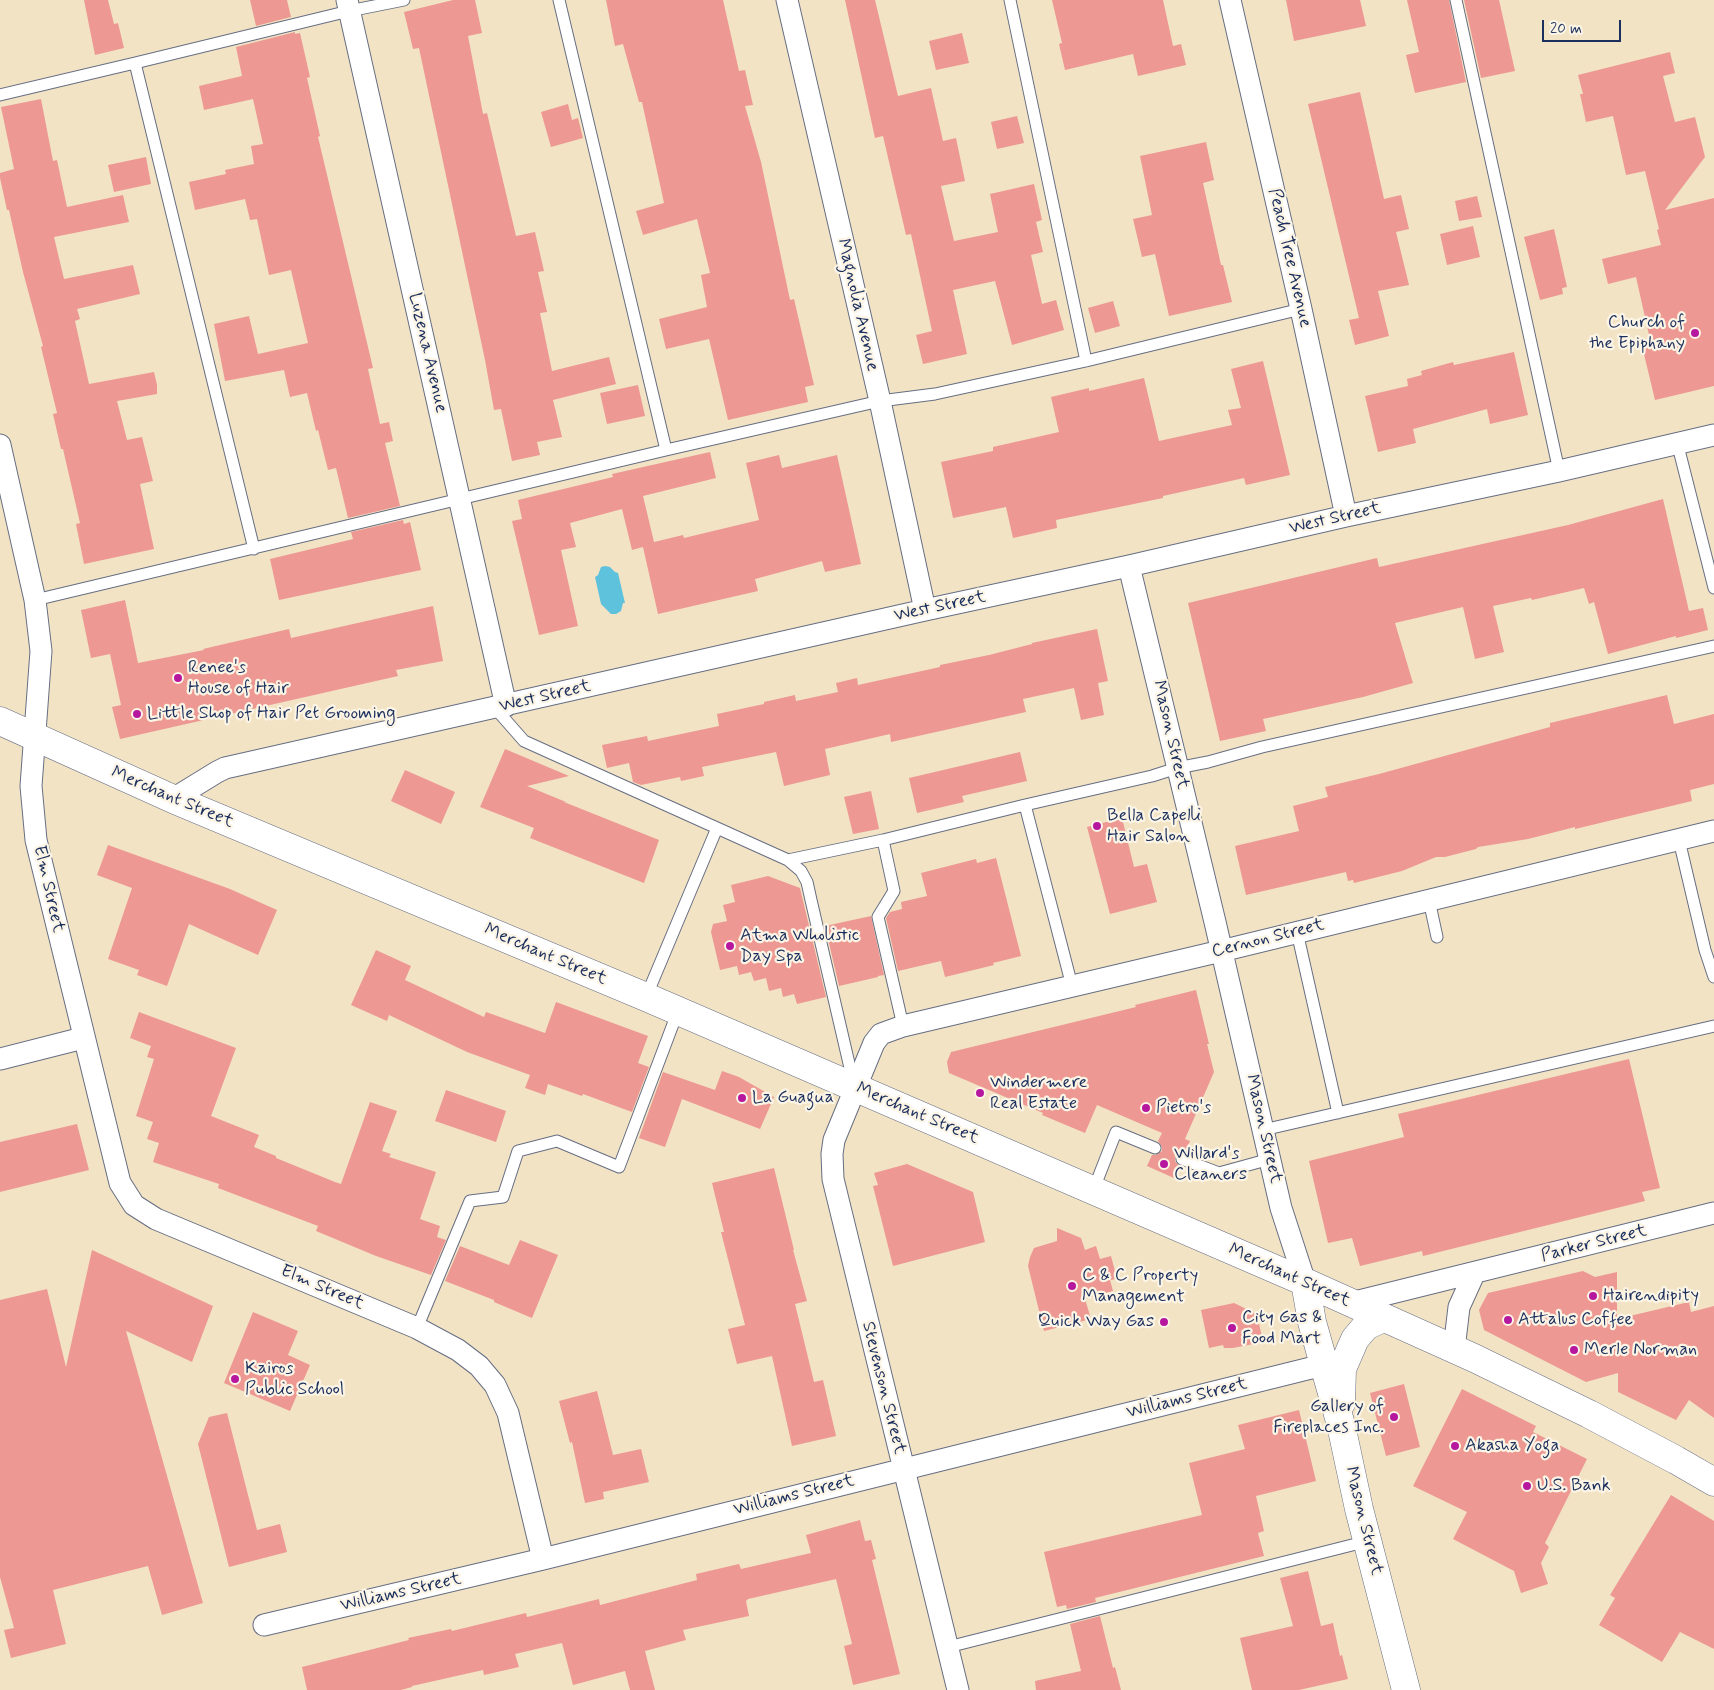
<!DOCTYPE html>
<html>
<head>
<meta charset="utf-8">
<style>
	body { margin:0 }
	#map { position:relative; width:1714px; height:1690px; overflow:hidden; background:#f2e3c5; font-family:Mynerve,sans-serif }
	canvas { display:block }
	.scale { position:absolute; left:1542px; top:20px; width:79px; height:22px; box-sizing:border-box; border:2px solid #1b2f5e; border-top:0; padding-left:6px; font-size:15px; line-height:18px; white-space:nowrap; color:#1b2f5e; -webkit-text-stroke:4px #fcf5e5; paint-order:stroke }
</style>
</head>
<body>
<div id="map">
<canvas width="1714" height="1690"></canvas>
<div class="scale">20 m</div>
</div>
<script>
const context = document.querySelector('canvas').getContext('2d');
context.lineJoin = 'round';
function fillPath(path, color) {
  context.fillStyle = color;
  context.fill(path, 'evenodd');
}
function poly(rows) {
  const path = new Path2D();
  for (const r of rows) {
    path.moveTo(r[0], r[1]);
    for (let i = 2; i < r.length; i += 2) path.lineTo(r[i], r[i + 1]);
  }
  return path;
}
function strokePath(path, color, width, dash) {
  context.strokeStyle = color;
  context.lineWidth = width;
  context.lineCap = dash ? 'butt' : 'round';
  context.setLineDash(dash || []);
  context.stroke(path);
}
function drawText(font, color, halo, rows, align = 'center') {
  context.font = font + ' Mynerve,sans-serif';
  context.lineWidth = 4.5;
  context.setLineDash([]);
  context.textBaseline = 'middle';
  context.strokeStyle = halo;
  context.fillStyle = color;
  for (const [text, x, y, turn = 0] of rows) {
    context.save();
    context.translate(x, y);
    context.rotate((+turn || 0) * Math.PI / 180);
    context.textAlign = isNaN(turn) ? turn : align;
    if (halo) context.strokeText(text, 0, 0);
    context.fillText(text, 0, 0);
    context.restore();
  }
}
const water = poly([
	[605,566,610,567,615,572,618,573,625,603,623,603,621,611,616,614,611,614,601,604,595,577,598,575,601,567]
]);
const building = poly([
	[84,0,108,0,114,24,118,23,124,48,95,55],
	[250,0,287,0,291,17,256,26],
	[453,0,475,0,482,33,468,36,483,114,487,113,516,236,535,232,544,271,538,272,547,312,540,313,552,371,609,357,616,384,553,400,562,437,537,442,540,455,512,461,501,409,494,410,485,360,419,48,413,49,404,12],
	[606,0,723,0,739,71,745,70,753,105,745,106,761,162,790,300,794,299,814,385,805,387,808,402,728,420,709,339,666,349,659,319,707,307,701,275,710,273,697,219,643,235,636,211,664,203,642,102,639,102,623,44,615,46],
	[845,0,875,0,898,96,931,88,943,141,956,138,965,181,941,186,954,241,998,232,990,194,1034,184,1042,220,1036,222,1043,252,1031,255,1042,304,1056,300,1064,330,1012,345,995,281,953,290,967,354,923,364,916,335,932,331,911,234,906,235,883,136,875,138],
	[1052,0,1163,0,1173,46,1181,44,1186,65,1138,76,1133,54,1065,70,1059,44,1062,43],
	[1286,0,1360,0,1366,26,1294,41],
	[1407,0,1449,0,1466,82,1415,93,1406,55,1419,52],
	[1464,0,1499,0,1515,71,1481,78],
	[295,32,295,34,300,33,310,77,307,78,320,136,318,137,373,368,368,369,380,424,389,422,393,441,385,443,400,506,348,518,336,468,328,470,318,430,316,431,307,393,290,397,284,370,225,381,214,324,249,316,258,354,308,343,291,270,269,275,257,219,250,220,245,199,195,210,189,182,226,174,225,170,254,164,251,146,263,144,253,99,204,110,199,86,242,76,236,47],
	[962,33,969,63,936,70,929,41],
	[1670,52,1675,73,1663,76,1675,122,1695,117,1705,157,1665,210,1714,198,1714,386,1655,400,1642,346,1651,344,1636,277,1608,284,1602,259,1661,245,1657,230,1659,229,1645,171,1626,175,1613,116,1586,122,1580,94,1583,94,1578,75],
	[1360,92,1384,199,1401,195,1409,229,1396,232,1409,285,1378,291,1389,336,1355,345,1349,320,1359,318,1308,104],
	[41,99,53,161,57,160,67,207,123,195,129,222,54,237,64,279,133,265,140,294,77,309,80,319,75,321,89,384,154,372,157,385,157,394,117,401,127,440,142,437,153,481,140,484,154,549,84,564,76,524,80,523,63,449,61,449,53,414,57,413,41,347,43,346,23,272,9,210,7,210,0,178,0,173,14,169,1,107],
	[568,104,572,120,578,118,583,138,551,147,541,112],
	[1017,116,1024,143,997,149,991,122],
	[1206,142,1214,180,1203,183,1221,265,1223,265,1232,302,1169,316,1155,254,1142,257,1133,219,1152,215,1140,156],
	[146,157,151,184,114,192,108,165],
	[1477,196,1482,217,1459,221,1455,201],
	[1473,226,1480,257,1447,265,1440,234],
	[1554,229,1567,287,1562,288,1563,294,1540,300,1524,237],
	[1113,301,1120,326,1095,333,1088,308],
	[1514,352,1528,415,1490,424,1487,409,1413,429,1416,443,1378,452,1365,396,1408,386,1407,379,1422,375,1421,371,1453,362,1454,365],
	[1263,361,1290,475,1246,485,1244,478,1163,496,1163,498,1056,520,1057,528,1013,538,1006,507,953,518,941,462,993,451,993,447,1059,432,1051,397,1089,388,1089,391,1144,378,1159,441,1232,425,1228,410,1241,408,1231,369],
	[638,385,645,416,607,424,600,393],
	[710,452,716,478,643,496,654,542,683,535,684,538,759,520,746,463,779,455,782,468,837,455,861,564,825,572,822,561,755,579,758,591,658,614,643,547,632,550,622,509,570,523,576,547,561,550,578,626,539,635,512,521,522,519,518,500,613,477,612,474],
	[1663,499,1689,611,1703,608,1708,630,1676,638,1676,636,1608,654,1594,602,1589,604,1584,588,1532,600,1531,598,1493,606,1504,652,1475,659,1463,607,1395,623,1413,683,1363,697,1263,719,1266,731,1220,741,1188,603,1377,558,1379,567,1568,525],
	[403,520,404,524,410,522,421,570,279,600,270,559,353,539,351,532],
	[125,600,138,663,204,650,203,649,289,629,291,638,433,606,443,661,396,670,398,676,120,739,112,707,121,705,110,654,91,658,81,610],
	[1097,629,1108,681,1098,683,1104,715,1081,720,1074,688,1023,699,1026,712,891,742,890,734,825,749,830,775,784,786,776,752,702,767,704,776,681,781,680,777,641,785,633,782,629,763,607,768,602,745,647,736,648,741,719,726,717,714,764,704,764,702,795,695,796,701,838,692,836,683,857,678,858,685,940,667,940,665,989,655,1032,644,1032,643],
	[1667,695,1674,724,1714,714,1714,784,1690,790,1692,801,1575,829,1575,827,1528,839,1478,847,1476,849,1445,857,1436,857,1402,871,1354,883,1353,880,1348,881,1346,872,1246,895,1235,846,1299,831,1293,806,1328,797,1325,787,1379,774,1550,727,1550,723],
	[505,749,569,776,527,786,566,802,564,802,659,840,644,883,530,838,534,828,480,807],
	[1020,752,1027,781,962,796,964,802,917,813,909,778],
	[405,770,455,792,441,824,391,801],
	[871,791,879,829,853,834,844,797],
	[1122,818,1134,867,1147,864,1157,902,1110,914,1087,827],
	[108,845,230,889,277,910,258,955,189,924,167,986,137,975,139,970,108,959,132,888,97,875],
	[996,858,1021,956,993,963,994,965,945,977,941,961,898,971,886,918,890,912,902,909,901,902,927,896,921,873,976,859,977,863],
	[768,876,800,888,826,997,797,1004,794,994,783,997,781,988,769,991,766,978,754,981,751,972,739,975,737,966,720,970,711,932,713,924,727,921,723,905,735,902,731,885],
	[871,916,884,975,878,976,878,977,839,986,825,926],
	[376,950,411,966,405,980,484,1017,486,1012,545,1033,556,1002,648,1036,638,1063,649,1067,632,1112,583,1094,582,1096,548,1084,545,1095,525,1088,530,1075,467,1052,389,1015,387,1021,351,1005],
	[1196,990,1209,1044,1207,1044,1214,1072,1185,1139,1190,1141,1185,1152,1180,1152,1175,1156,1175,1161,1179,1166,1174,1178,1147,1166,1152,1155,1156,1155,1162,1151,1162,1147,1158,1141,1162,1133,1097,1105,1085,1133,1042,1115,1043,1113,949,1073,947,1062,951,1052,1136,1007,1135,1005],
	[139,1012,236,1048,211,1116,259,1135,254,1147,276,1156,276,1158,335,1182,341,1184,370,1102,397,1111,382,1151,391,1154,389,1157,436,1172,420,1219,440,1226,437,1237,446,1240,431,1275,376,1256,316,1231,318,1226,218,1188,219,1184,153,1162,159,1143,147,1139,153,1122,136,1116,154,1059,147,1057,151,1046,130,1038],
	[1629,1059,1660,1188,1642,1192,1645,1201,1423,1256,1422,1251,1360,1266,1352,1238,1328,1243,1309,1161,1404,1137,1398,1114],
	[722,1071,739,1077,774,1097,760,1129,682,1099,665,1147,639,1138,663,1072,715,1090],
	[446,1090,506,1111,496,1142,435,1121],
	[77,1124,89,1170,0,1192,0,1142],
	[907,1164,973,1192,985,1242,893,1266,873,1186,878,1185,874,1173],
	[774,1168,794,1250,793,1250,807,1301,795,1304,814,1382,823,1380,836,1436,792,1446,772,1356,737,1364,728,1329,745,1325,721,1232,724,1232,712,1183],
	[1057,1228,1081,1238,1085,1250,1096,1246,1100,1259,1111,1256,1117,1279,1110,1280,1113,1291,1085,1299,1091,1319,1044,1331,1028,1266,1030,1257,1034,1248,1057,1241],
	[520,1240,558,1255,532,1318,494,1302,494,1300,445,1281,460,1246,509,1265],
	[92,1250,213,1306,192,1362,126,1331,203,1603,162,1615,148,1566,53,1590,66,1644,11,1658,4,1630,14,1628,0,1577,0,1300,47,1289,66,1367],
	[1583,1271,1595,1277,1617,1272,1617,1319,1689,1302,1691,1312,1714,1306,1714,1418,1689,1400,1676,1420,1618,1392,1618,1373,1586,1382,1484,1330,1479,1310,1488,1293],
	[1234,1303,1257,1314,1263,1342,1233,1348,1224,1348,1223,1345,1209,1348,1201,1310],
	[253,1312,298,1331,288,1355,310,1365,290,1411,224,1383],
	[1404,1384,1420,1447,1386,1456,1370,1393],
	[1462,1389,1536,1426,1533,1432,1587,1459,1545,1543,1549,1547,1541,1563,1548,1584,1521,1593,1514,1571,1453,1539,1467,1512,1413,1486],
	[597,1391,613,1455,641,1449,649,1482,603,1492,604,1499,585,1503,572,1442,570,1443,559,1401],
	[1299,1410,1316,1481,1256,1496,1264,1531,1258,1533,1264,1556,1095,1598,1096,1602,1067,1609,1066,1605,1057,1607,1044,1552,1202,1515,1189,1463,1245,1449,1238,1425],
	[227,1413,257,1530,280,1524,287,1552,229,1567,198,1444,209,1417],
	[1671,1495,1714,1521,1714,1649,1680,1632,1662,1662,1599,1625,1615,1598,1610,1595],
	[860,1520,865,1541,871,1540,876,1559,872,1560,900,1674,853,1685,844,1646,852,1644,836,1579,748,1599,746,1601,749,1616,683,1630,686,1640,645,1651,655,1690,630,1690,625,1671,573,1685,562,1643,515,1654,519,1667,484,1675,483,1670,412,1686,412,1687,401,1690,307,1690,302,1667,409,1640,408,1638,451,1629,452,1631,526,1613,527,1617,599,1599,600,1605,697,1580,696,1574,739,1564,741,1569,811,1553,806,1535],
	[1308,1571,1321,1626,1333,1623,1340,1656,1342,1655,1348,1679,1299,1690,1252,1690,1240,1638,1293,1626,1280,1578],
	[1100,1616,1113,1668,1115,1667,1121,1690,1036,1690,1035,1681,1081,1671,1070,1624]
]);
const service = poly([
	[559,0,666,450],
	[1010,0,1086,361],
	[1456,0,1559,471],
	[0,95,135,63],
	[1677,442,1714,588],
	[254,549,135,63,349,11,404,0],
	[35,600,666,450,880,401,935,394,1086,361,1301,309],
	[495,708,524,741,717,828,646,997],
	[1025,805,1152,776,1177,768,1208,762,1262,747,1714,646],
	[717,828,788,860,801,871,807,882,811,900,854,1085],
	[1679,840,1705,950,1714,977],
	[788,860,883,840],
	[1429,900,1437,937],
	[1297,932,1338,1113],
	[903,1026,878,917,894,891,883,840,1025,805,1072,986],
	[1263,1130,1714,1026],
	[1182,1159,1219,1173,1270,1159],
	[1093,1191,1116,1132,1155,1148],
	[417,1328,470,1201,503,1197,518,1151,557,1141,619,1167,678,1011],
	[948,1647,1368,1541]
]);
const minor = poly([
	[347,0,506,706],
	[787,0,880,401,925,610],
	[1230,0,1301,309,1346,516],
	[0,445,35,600,41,651,31,786,36,840,120,1183,134,1205,156,1219,417,1328,458,1350,479,1366,495,1385,508,1413,543,1559],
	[1129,566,1215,922,1281,1208,1305,1282],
	[173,799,217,772,225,768,925,610,1129,566,1346,516,1559,471,1714,435],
	[0,1059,83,1038],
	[1351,1303,1714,1213],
	[1454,1349,1459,1307,1474,1274],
	[264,1625,543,1559,1323,1365],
	[958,1690,833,1179,832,1154,834,1140,874,1043,881,1034,903,1026,1221,951,1714,831]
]);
const secondary = poly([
	[0,721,173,799,646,997,1305,1282,1474,1358,1589,1414,1676,1460,1714,1482],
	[1305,1282,1312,1322,1341,1425,1359,1509,1406,1690],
	[1341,1403,1342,1369,1355,1339,1366,1326,1383,1318]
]);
const markers = [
	[1695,333,5,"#b5179e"],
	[178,678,5,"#b5179e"],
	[137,714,5,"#b5179e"],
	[1097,826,5,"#b5179e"],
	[730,946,5,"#b5179e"],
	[980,1093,5,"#b5179e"],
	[742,1098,5,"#b5179e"],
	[1146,1108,5,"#b5179e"],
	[1164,1164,5,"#b5179e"],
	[1072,1286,5,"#b5179e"],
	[1593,1296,5,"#b5179e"],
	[1508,1320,5,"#b5179e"],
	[1164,1322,5,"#b5179e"],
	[1232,1328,5,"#b5179e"],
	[1574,1350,5,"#b5179e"],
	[235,1379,5,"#b5179e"],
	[1394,1417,5,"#b5179e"],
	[1455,1446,5,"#b5179e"],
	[1527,1486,5,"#b5179e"]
];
const streetNames = [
	["Peach Tree Avenue",1289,258,77],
	["Magnolia Avenue",857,305,77],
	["Luzena Avenue",427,353,77],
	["West Street",1335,519,-13],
	["West Street",940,607,-12],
	["West Street",545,697,-13],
	["Mason Street",1170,735,77],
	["Merchant Street",172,798,23],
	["Elm Street",48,889,77],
	["Cernon Street",1268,939,-14],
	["Merchant Street",545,955,23],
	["Merchant Street",917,1114,23],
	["Mason Street",1263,1129,77],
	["Parker Street",1594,1244,-14],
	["Merchant Street",1289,1276,24],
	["Elm Street",322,1288,23],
	["Stevenson Street",883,1388,76],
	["Williams Street",1187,1399,-14],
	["Williams Street",794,1496,-14],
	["Mason Street",1363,1521,76],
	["Williams Street",401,1593,-13]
];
const poiNames = [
	["Church of",1685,323,"right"],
	["the Epiphany",1685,344,"right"],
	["Renee's",188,668],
	["House of Hair",188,689],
	["Little Shop of Hair Pet Grooming",147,714],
	["Bella Capelli",1107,816],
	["Hair Salon",1107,837],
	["Atma Wholistic",740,936],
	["Day Spa",740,957],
	["Windermere",990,1083],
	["Real Estate",990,1104],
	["La Guagua",752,1098],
	["Pietro's",1156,1108],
	["Willard's",1174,1154],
	["Cleaners",1174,1175],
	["C & C Property",1082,1276],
	["Management",1082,1297],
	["Hairendipity",1603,1296],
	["City Gas &",1242,1318],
	["Food Mart",1242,1339],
	["Attalus Coffee",1518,1320],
	["Quick Way Gas",1154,1322,"right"],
	["Merle Norman",1584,1350],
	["Kairos",245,1369],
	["Public School",245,1390],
	["Gallery of",1384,1407,"right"],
	["Fireplaces Inc.",1384,1428,"right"],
	["Akasha Yoga",1465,1446],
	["U.S. Bank",1537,1486]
];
fillPath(water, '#5fc2dd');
fillPath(building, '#ed9892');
strokePath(service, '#666e82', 13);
strokePath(minor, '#666e82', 23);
strokePath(secondary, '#666e82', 29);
strokePath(service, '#fff', 11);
strokePath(minor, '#fff', 21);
strokePath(secondary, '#fff', 28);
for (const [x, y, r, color] of markers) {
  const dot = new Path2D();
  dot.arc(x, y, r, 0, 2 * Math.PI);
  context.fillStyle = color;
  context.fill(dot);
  strokePath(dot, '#fcf5e5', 2);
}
drawText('18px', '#1b2f5e', '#fcf5e5', streetNames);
drawText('18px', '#1b2f5e', '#fcf5e5', poiNames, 'left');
</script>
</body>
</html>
